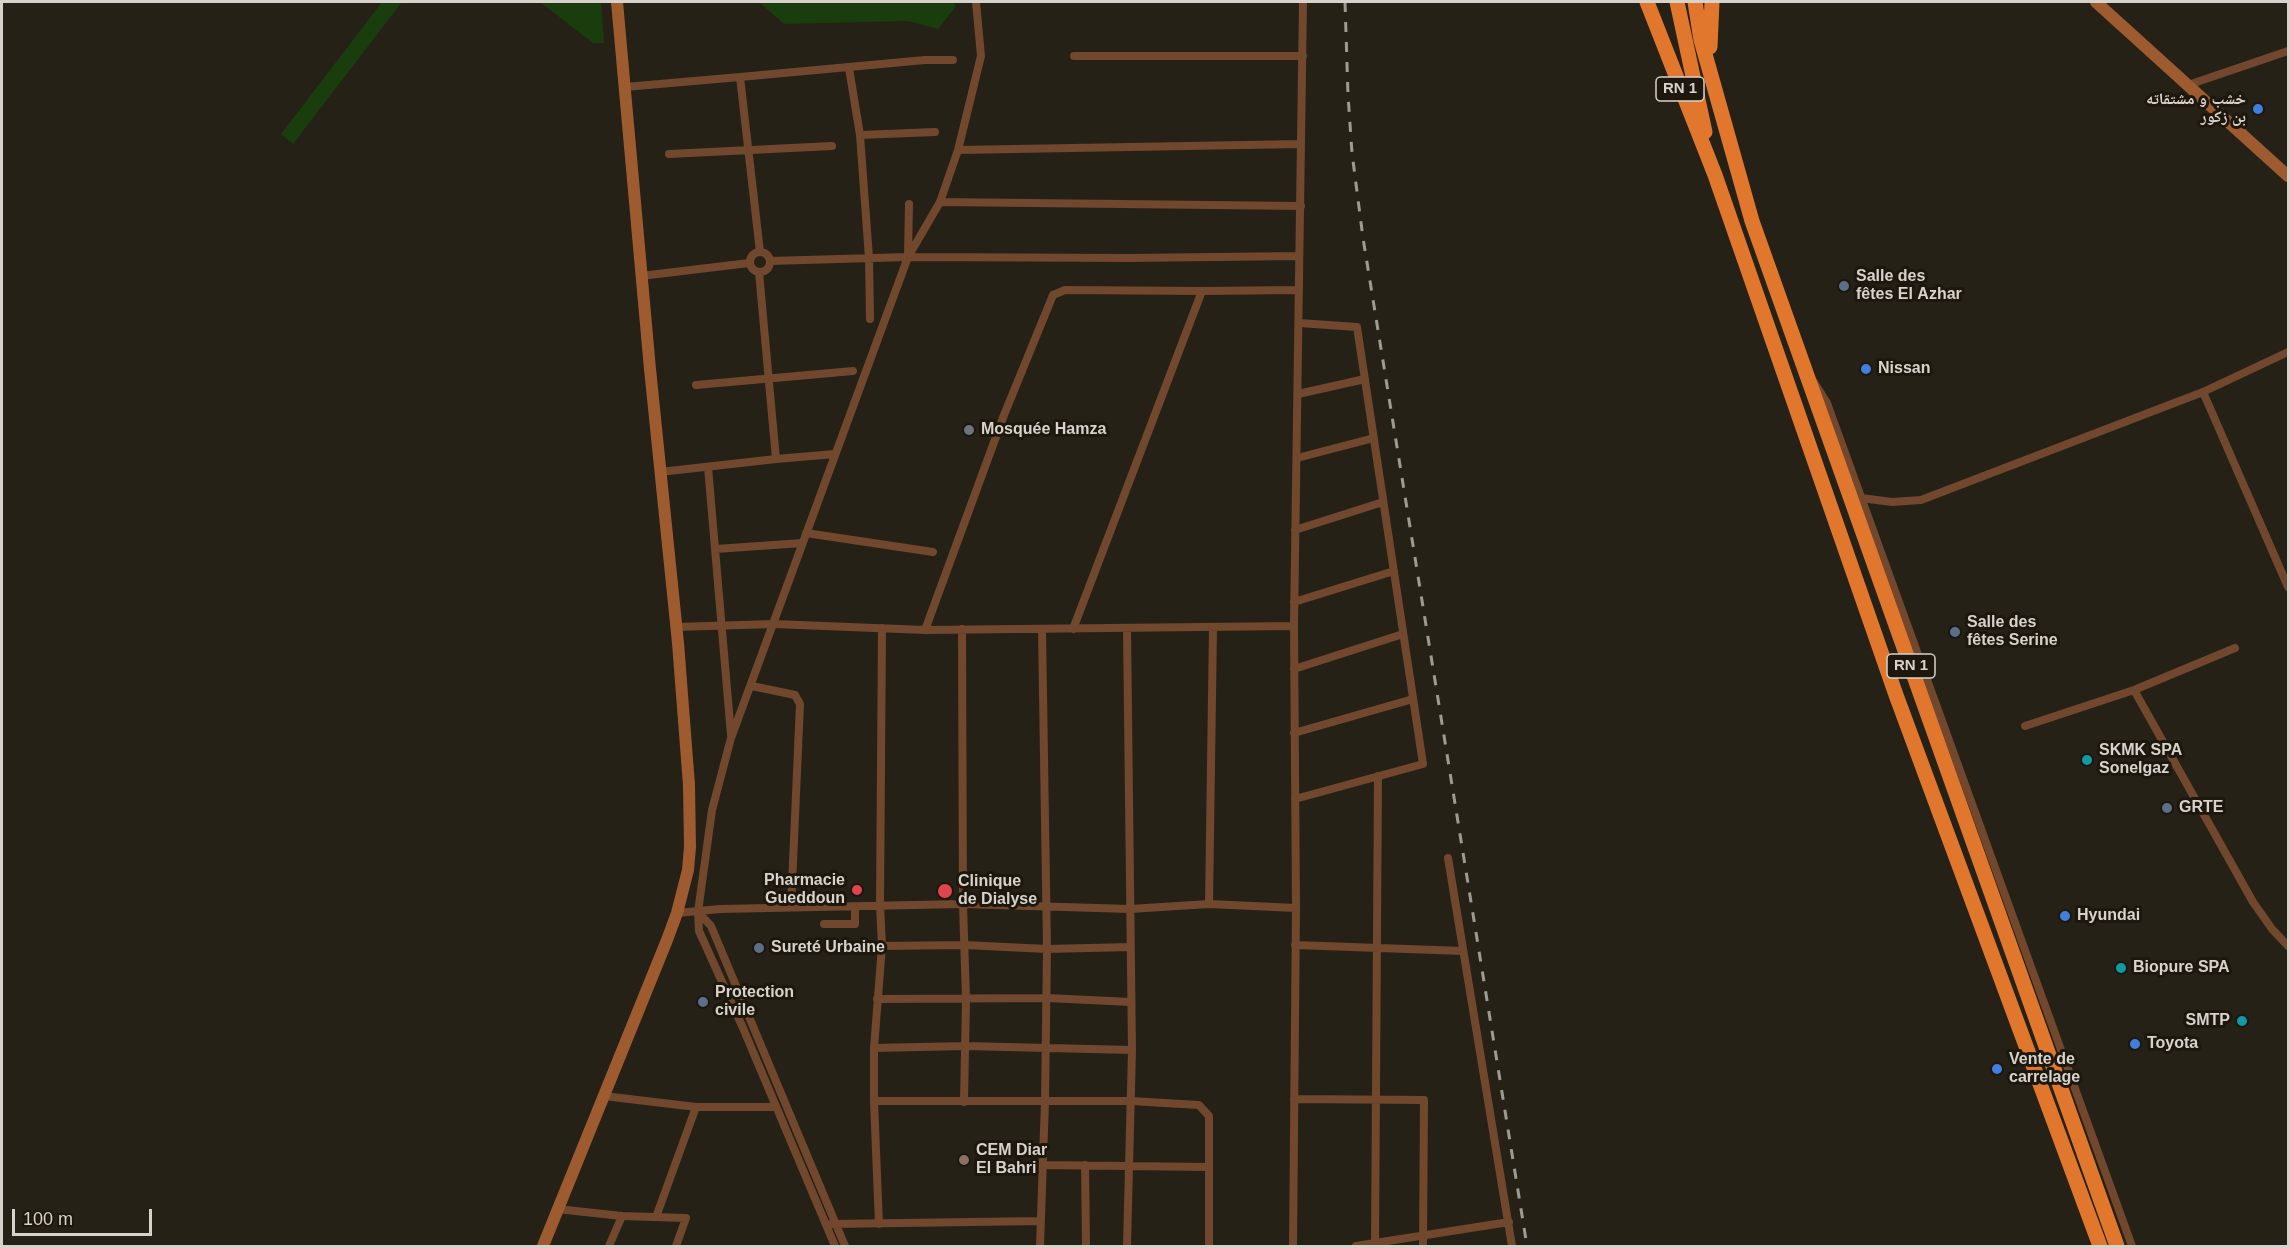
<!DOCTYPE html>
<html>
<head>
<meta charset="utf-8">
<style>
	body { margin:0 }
	#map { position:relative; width:2290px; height:1248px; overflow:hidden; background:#262116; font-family:Helvetica,sans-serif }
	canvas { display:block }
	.frame { position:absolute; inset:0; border:3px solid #d7d3cc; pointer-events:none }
	.scale { position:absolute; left:12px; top:1209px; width:140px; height:27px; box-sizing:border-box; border:3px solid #d7d3cc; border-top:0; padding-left:8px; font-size:18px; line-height:21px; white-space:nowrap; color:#d7d3cc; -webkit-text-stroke:4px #1d170d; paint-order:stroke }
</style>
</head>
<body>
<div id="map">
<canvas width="2290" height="1248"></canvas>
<div class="frame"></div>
<div class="scale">100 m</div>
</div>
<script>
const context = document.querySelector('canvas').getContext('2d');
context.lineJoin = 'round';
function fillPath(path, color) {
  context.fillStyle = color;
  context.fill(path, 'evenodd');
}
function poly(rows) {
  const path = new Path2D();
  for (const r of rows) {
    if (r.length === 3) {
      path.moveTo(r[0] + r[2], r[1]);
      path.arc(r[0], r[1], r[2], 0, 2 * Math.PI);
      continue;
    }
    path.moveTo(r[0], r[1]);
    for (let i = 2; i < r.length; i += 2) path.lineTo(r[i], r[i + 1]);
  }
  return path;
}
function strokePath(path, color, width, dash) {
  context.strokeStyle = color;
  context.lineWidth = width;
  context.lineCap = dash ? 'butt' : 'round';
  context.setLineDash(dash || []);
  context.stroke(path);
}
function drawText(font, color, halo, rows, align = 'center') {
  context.font = font + ' Helvetica,"Noto Naskh Arabic",sans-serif';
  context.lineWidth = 6;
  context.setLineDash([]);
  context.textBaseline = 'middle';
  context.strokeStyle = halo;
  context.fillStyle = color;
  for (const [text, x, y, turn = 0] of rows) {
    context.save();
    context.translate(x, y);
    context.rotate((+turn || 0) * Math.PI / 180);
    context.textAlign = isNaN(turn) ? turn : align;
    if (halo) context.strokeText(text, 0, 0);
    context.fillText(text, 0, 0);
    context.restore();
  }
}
const green = poly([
	[382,2,402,2,293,144,281,134],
	[540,2,601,2,604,43,593,43],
	[759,2,953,2,956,6,938,29,908,21,784,24]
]);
const street = poly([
	[1074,56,1303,56],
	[849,68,860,135,869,258,870,319],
	[2188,85,2288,51],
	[625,87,740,77],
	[860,135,935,132],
	[958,150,1301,144],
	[669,154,832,146],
	[940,202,1301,206],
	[760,262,10],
	[760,252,740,77,925,60,953,60],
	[908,256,909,204],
	[770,261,908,257,1129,258,1299,256],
	[641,276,749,263],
	[1202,291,1299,290],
	[1814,382,1827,403,2132,1246],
	[696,385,853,371],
	[2203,392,2288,587],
	[1298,394,1365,379],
	[1297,458,1374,438],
	[776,459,835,454],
	[708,467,731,735],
	[660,472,776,459,759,272],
	[1861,498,1892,502,1921,500,2203,392,2288,352],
	[1295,530,1383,502],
	[806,533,933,552],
	[716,549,802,543],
	[1294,602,1394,571],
	[676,627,774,624,925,630,1294,626],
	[882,628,880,905,882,946,874,1048,874,1101,1131,1101,1199,1105,1209,1116,1209,1246],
	[962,629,963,904,966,999,964,1102],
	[1127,629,1132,1050,1127,1246],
	[925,630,1004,415,1053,295,1065,290,1202,291,1073,629],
	[1294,669,1403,634],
	[752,686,795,695,800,704,791,907],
	[2134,690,2253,902,2272,929,2288,946],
	[2025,726,2134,690,2235,648],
	[1294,733,1413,699],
	[1295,799,1423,764,1357,327,1299,323],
	[1448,858,1512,1246],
	[1209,904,1213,627],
	[698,912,712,810,731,738,908,257,940,202,958,150,981,56,976,2],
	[677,913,720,909,963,904,1130,909,1209,904,1296,908],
	[824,924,855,924,855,907],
	[1295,945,1463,951],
	[882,946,965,945,1047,949,1131,947],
	[877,999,1047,998,1131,1002],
	[874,1048,965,1046,1132,1050],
	[604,1096,696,1107,775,1107],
	[1294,1099,1424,1100,1423,1246],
	[874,1101,879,1224],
	[1043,1165,1209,1167],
	[1085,1165,1086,1246],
	[557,1209,622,1216,686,1218,676,1246],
	[656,1217,696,1107],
	[831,1224,1041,1221],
	[609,1246,622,1216],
	[835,1246,743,1028,699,931,698,912,711,926,845,1246],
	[1040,1246,1045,1102,1047,949,1042,629],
	[1293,1246,1296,908,1294,626,1303,2],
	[1356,1246,1509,1222],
	[1375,1246,1378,776]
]);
const secondary = poly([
	[2096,2,2288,176],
	[543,1246,667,940,677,913,688,870,690,847,689,785,678,643,650,369,617,2]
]);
const highway = poly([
	[1647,2,1715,175,1896,695,2100,1246],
	[1677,2,1705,132],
	[1695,2,1701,40,1752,221,2117,1246],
	[1710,47,1712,2]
]);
const rail = poly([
	[1345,2,1348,95,1352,153,1363,238,1527,1246]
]);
const markers = [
	[2258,109,6,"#3f7fe0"],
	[1844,286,6,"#5c6f8a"],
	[1866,369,6,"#3f7fe0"],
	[969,430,6,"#6b7280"],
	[1955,632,6,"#5c6f8a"],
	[2087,760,6,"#0f9aa8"],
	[2167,808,6,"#5c6f8a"],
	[857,890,6,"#e0444e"],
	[945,891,8,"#e0444e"],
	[2065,916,6,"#3f7fe0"],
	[759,948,6,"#5c6f8a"],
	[2121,968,6,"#0f9aa8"],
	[703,1002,6,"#5c6f8a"],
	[2242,1021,6,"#0f9aa8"],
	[2135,1044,6,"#3f7fe0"],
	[1997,1069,6,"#3f7fe0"],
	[964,1160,6,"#8d6e63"]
];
const shields = [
	[1680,89,48],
	[1911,666,48]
];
const shieldNames = [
	["RN 1",1680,89],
	["RN 1",1911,666]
];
const poiNames = [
	["خشب و مشتقاته",2246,100,"right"],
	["بن زكور",2246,118,"right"],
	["Salle des",1856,277],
	["fêtes El Azhar",1856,295],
	["Nissan",1878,369],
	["Mosquée Hamza",981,430],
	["Salle des",1967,623],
	["fêtes Serine",1967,641],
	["SKMK SPA",2099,751],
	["Sonelgaz",2099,769],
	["GRTE",2179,808],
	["Pharmacie",845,881,"right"],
	["Gueddoun",845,899,"right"],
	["Clinique",958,882],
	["de Dialyse",958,900],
	["Hyundai",2077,916],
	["Sureté Urbaine",771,948],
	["Biopure SPA",2133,968],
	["Protection",715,993],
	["civile",715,1011],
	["SMTP",2230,1021,"right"],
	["Toyota",2147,1044],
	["Vente de",2009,1060],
	["carrelage",2009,1078],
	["CEM Diar",976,1151],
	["El Bahri",976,1169]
];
fillPath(green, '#193d0c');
strokePath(street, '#71472d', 8);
strokePath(secondary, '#9e5b2f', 12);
strokePath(highway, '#e0772c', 15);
strokePath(rail, '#9f9a92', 3, [10, 10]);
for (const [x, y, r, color] of markers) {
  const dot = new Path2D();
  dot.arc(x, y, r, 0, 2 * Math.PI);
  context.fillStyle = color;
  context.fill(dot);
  strokePath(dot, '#1d170d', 2);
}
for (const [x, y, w] of shields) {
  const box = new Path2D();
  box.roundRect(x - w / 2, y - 12, w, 24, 4.5);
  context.fillStyle = '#1d170d';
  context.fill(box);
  strokePath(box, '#d7d3cc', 1.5);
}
drawText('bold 15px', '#d7d3cc', null, shieldNames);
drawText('bold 16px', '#d7d3cc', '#1d170d', poiNames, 'left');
</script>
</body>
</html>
